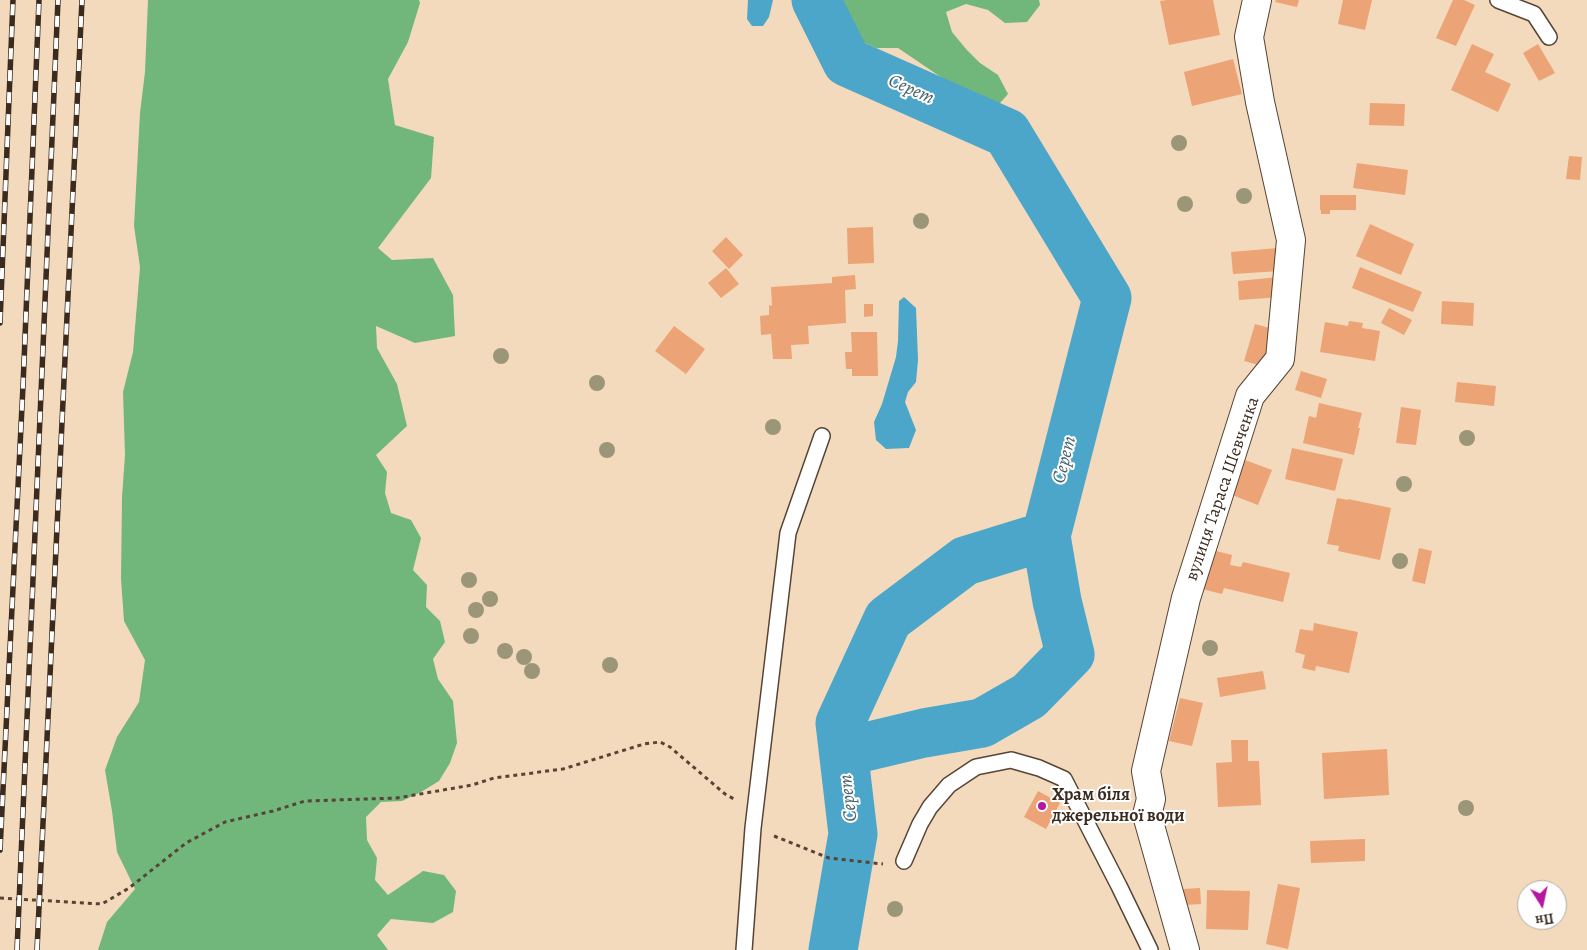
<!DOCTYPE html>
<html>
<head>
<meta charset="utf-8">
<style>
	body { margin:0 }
	#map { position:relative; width:1587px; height:950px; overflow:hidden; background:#f3dabc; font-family:Alegreya,serif }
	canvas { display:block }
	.north { position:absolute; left:1517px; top:880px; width:50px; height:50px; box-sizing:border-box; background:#fff; border:1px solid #b1aaa5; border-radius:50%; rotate:170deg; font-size:14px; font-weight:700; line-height:20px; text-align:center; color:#3b2a1e }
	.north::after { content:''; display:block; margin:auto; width:18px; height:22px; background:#b5179e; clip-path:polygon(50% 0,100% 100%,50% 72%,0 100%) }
</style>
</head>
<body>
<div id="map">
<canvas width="1587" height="950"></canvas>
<div class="north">Пн</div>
</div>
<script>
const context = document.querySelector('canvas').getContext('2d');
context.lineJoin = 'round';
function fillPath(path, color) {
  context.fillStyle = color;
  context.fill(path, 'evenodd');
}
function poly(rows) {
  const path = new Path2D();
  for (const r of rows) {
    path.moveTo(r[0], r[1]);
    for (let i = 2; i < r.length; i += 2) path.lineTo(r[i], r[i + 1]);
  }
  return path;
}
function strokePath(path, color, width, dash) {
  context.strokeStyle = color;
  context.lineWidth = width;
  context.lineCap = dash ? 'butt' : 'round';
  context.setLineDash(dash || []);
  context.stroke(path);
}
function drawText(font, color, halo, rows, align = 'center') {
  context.font = font + ' Alegreya,serif';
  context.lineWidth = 4;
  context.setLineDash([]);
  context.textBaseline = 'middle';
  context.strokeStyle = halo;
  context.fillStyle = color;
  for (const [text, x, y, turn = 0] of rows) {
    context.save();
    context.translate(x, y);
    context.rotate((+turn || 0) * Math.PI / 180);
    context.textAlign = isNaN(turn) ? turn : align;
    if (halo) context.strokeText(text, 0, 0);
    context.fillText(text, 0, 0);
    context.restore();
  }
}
const forest = poly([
	[148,0,419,0,420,3,408,42,388,79,395,125,434,137,431,178,378,248,392,260,433,258,453,295,455,336,415,343,376,326,377,348,397,384,407,426,376,455,387,472,385,493,391,513,411,520,421,538,413,570,427,585,426,607,440,621,445,642,433,659,438,679,453,701,457,743,450,763,439,781,421,792,402,801,381,802,366,817,367,840,377,858,375,880,388,895,423,871,444,875,456,891,453,912,433,923,391,919,377,935,388,950,98,950,107,922,135,889,117,852,112,811,105,770,117,737,139,702,145,660,124,621,121,579,122,497,125,455,123,392,133,352,140,267,134,226,140,113,145,72],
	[834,0,1039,0,1040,5,1027,22,1005,23,988,10,966,4,946,12,952,32,966,49,980,63,998,75,1008,94,994,110,957,88,898,48,876,48,856,39,838,25,833,4]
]);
const water = poly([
	[748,0,773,0,769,17,763,26,752,26,747,19],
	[904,297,916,308,918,360,916,382,908,392,905,402,916,430,909,448,886,449,876,440,874,422,882,404,896,357,898,341,899,301]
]);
const river = poly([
	[816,0,847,62,1007,133,1107,298,1046,536,965,561,888,619,840,723,853,834,833,950],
	[844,752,924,733,982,723,1029,696,1070,654,1057,601,1046,536]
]);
const building = poly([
	[1167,0,1213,0,1220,35,1169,45,1160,1],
	[1276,0,1299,0,1297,7,1275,2],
	[1343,0,1372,0,1365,30,1338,24],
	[1453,0,1464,0,1475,5,1456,46,1436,38],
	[1472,44,1494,54,1485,72,1511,84,1498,112,1451,90],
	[1538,44,1555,73,1539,81,1523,53],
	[1233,59,1242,94,1192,106,1184,72],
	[1370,103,1405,104,1404,126,1369,125],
	[1569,156,1582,157,1580,180,1566,179],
	[1357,163,1408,170,1405,195,1353,188],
	[1320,195,1356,195,1356,210,1330,210,1330,214,1321,214,1321,210,1320,210],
	[1370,224,1414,244,1401,275,1356,256],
	[873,227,874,263,848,264,847,228],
	[726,237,743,255,729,269,712,251],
	[1278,248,1280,271,1233,274,1231,252],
	[1360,267,1422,292,1413,312,1352,288],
	[726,268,739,284,721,298,708,283],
	[855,275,856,289,845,290,846,323,808,326,809,344,791,345,792,359,773,359,771,334,761,335,760,316,769,315,769,305,772,306,771,287,832,283,832,277],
	[1279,277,1281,297,1239,300,1238,281],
	[1442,301,1474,303,1473,326,1441,324],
	[864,304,873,304,873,316,864,317],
	[1389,308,1412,320,1404,335,1381,323],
	[1349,321,1363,323,1362,328,1380,331,1375,361,1320,352,1325,322,1348,326],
	[1255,324,1277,330,1266,367,1244,361],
	[674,326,705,349,686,374,655,351],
	[851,332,877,332,878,376,852,376,852,369,846,369,845,352,852,352],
	[1301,371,1327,379,1321,398,1295,390],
	[1457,382,1496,386,1494,406,1455,402],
	[1319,403,1362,413,1358,428,1360,428,1354,455,1303,443,1309,416,1316,418],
	[1401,407,1421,410,1416,445,1396,443],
	[1292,448,1343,459,1335,491,1285,479],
	[1245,460,1272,470,1258,505,1232,495],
	[1337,498,1348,500,1348,499,1391,508,1380,560,1338,551,1339,546,1327,544],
	[1419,548,1432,551,1425,584,1412,581],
	[1212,550,1232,555,1230,565,1241,567,1243,562,1290,573,1283,602,1224,588,1222,594,1202,589],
	[1314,623,1358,632,1349,673,1316,666,1315,671,1302,668,1305,655,1295,652,1300,629,1313,631],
	[1263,671,1266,689,1220,697,1217,678],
	[1180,698,1203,703,1192,746,1169,741],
	[1231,740,1248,740,1248,761,1259,761,1261,805,1218,807,1216,763,1232,762],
	[1387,749,1389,795,1324,799,1322,753],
	[1038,791,1060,803,1046,829,1024,817],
	[1365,839,1365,861,1311,863,1310,841],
	[1278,884,1300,888,1288,949,1266,944],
	[1200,888,1201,904,1184,905,1183,889],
	[1207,890,1250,891,1248,930,1206,929]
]);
const path = poly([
	[774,836,829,858,883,864],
	[0,898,102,904,129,888,186,843,225,822,273,811,305,801,397,798,472,785,494,778,563,769,644,744,660,742,670,747,725,794,734,799]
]);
const lane = poly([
	[1498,0,1534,14,1549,37],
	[904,861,920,824,930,807,949,785,976,767,1011,760,1039,768,1064,779,1119,886,1150,950],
	[744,950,753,828,788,533,822,436]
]);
const street = poly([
	[1185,950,1147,815,1151,799,1146,771,1186,598,1250,396,1280,359,1291,240,1260,102,1249,37,1257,0]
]);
const rail = poly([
	[0,323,13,0],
	[0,850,23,386,39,0],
	[17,950,58,0],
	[37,950,82,0]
]);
const trees = [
	[1179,143],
	[1244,196],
	[1185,204],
	[921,221],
	[501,356],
	[597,383],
	[773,427],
	[1467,438],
	[607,450],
	[1404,484],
	[1400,561],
	[469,580],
	[490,599],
	[476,610],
	[471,636],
	[1210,648],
	[505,651],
	[524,657],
	[610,665],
	[532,671],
	[1466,808],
	[895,909]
];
const markers = [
	[1042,806,5,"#b5179e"]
];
const streetNames = [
	["вулиця Тараса Шевченка",1223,489,-71]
];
const poiNames = [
	["Храм біля",1052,796],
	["джерельної води",1052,817]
];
const waterNames = [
	["Серет",911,90,24],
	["Серет",1065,460,-76],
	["Серет",849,798,-97]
];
fillPath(forest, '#71b77c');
fillPath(water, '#4ca6ca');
strokePath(river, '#4ca6ca', 49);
fillPath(building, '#eca376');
strokePath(lane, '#574436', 18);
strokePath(street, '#574436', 30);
strokePath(path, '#574436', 3, [4, 4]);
strokePath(lane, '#fff', 15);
strokePath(street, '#fff', 28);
strokePath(rail, '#3b2a1e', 5.5);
strokePath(rail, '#fff', 4, [11]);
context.fillStyle = '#9b9678';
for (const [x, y] of trees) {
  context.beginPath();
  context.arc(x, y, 8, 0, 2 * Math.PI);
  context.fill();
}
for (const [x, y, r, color] of markers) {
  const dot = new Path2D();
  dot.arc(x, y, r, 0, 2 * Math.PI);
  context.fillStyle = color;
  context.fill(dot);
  strokePath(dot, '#fff', 2);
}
drawText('18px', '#3b2a1e', '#fff', streetNames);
drawText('bold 18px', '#3b2a1e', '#fff', poiNames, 'left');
drawText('italic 19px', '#43626b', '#fff', waterNames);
</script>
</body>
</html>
